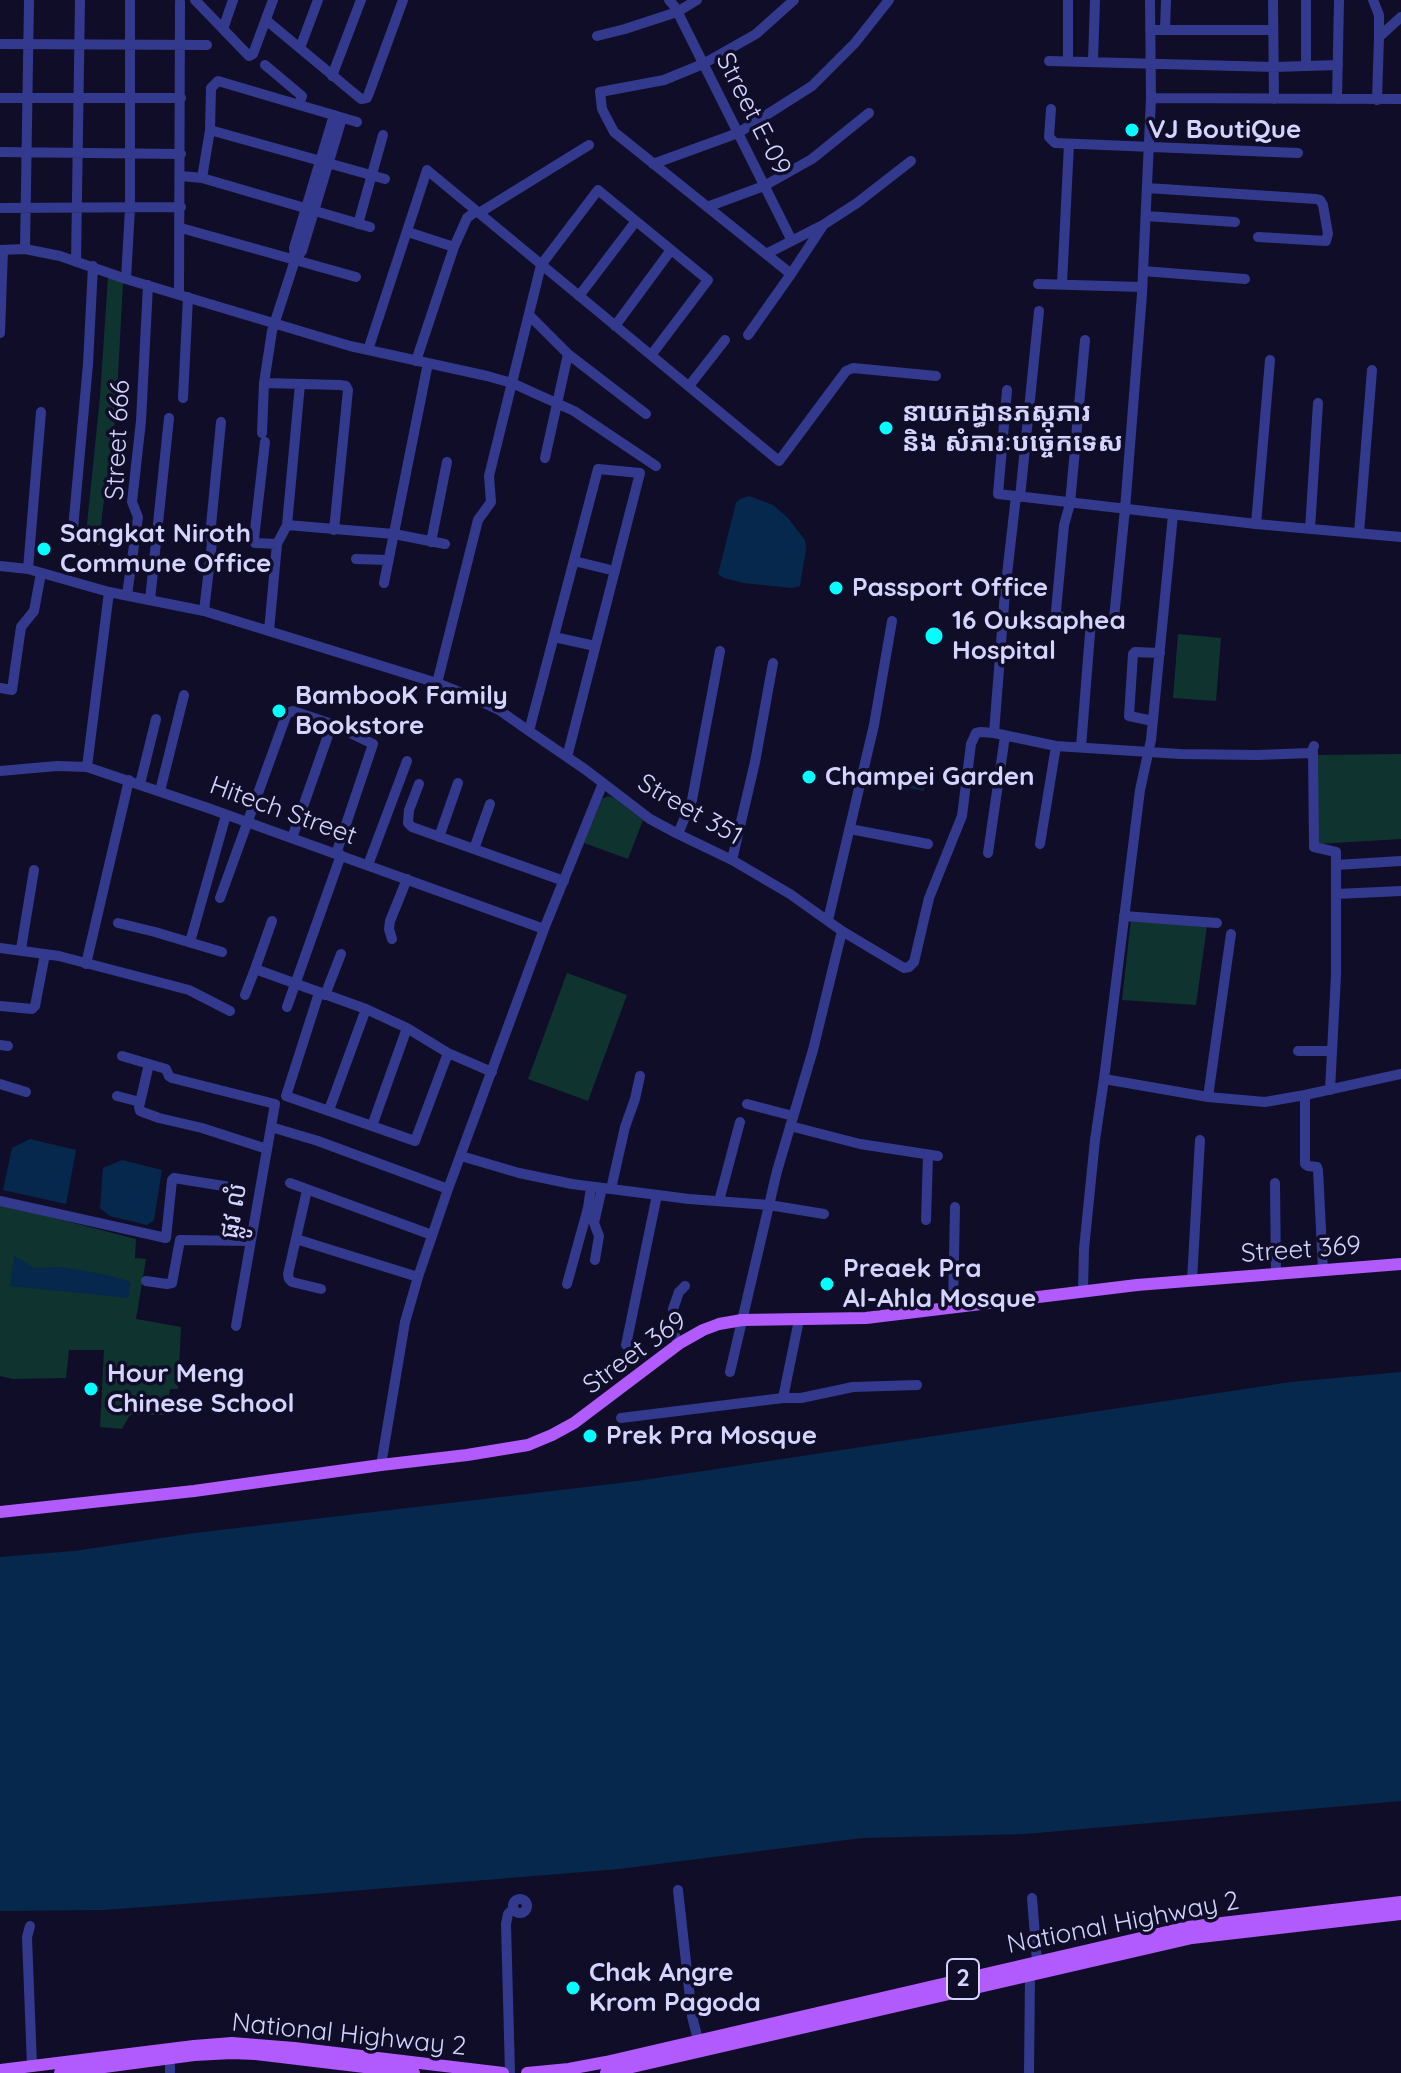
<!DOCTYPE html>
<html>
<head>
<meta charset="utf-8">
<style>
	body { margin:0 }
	canvas { display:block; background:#0f0d28 }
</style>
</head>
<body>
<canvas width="1401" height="2073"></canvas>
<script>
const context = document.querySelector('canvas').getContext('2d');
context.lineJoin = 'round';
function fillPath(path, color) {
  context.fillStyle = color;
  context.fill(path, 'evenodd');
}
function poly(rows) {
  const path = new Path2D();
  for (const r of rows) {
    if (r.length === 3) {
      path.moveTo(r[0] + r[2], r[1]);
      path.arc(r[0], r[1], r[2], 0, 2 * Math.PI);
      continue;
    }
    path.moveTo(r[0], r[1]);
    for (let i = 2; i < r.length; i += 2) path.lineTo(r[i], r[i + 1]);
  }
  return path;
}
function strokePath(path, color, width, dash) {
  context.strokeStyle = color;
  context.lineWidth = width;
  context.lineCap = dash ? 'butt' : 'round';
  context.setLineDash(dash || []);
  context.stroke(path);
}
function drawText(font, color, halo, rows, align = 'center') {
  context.font = font + ' Quicksand,"Noto Sans Khmer",sans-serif';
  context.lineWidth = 7;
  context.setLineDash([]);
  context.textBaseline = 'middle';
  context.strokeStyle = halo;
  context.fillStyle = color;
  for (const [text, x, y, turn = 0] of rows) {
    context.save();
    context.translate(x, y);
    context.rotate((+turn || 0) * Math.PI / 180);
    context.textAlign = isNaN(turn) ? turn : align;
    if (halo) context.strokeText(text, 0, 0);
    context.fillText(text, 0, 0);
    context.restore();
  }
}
const green = poly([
	[108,277,123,283,116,413,102,515,100,545,85,544,100,397],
	[1178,634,1221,638,1216,701,1173,698],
	[1401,754,1401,839,1318,844,1318,755],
	[608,796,614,798,643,820,628,859,584,843,602,799],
	[1131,919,1207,926,1196,1005,1122,1000],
	[567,973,627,995,588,1101,528,1079],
	[0,1204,136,1239,135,1258,146,1259,136,1319,181,1327,178,1389,170,1389,166,1415,130,1415,122,1429,100,1427,104,1350,69,1350,66,1378,13,1379,0,1376]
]);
const water = poly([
	[749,496,773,505,788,518,805,540,806,549,800,586,792,588,744,583,724,578,718,574,736,503,740,499],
	[892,771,927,778,924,791,890,784],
	[30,1139,76,1150,66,1204,3,1190,12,1148],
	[122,1160,162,1170,154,1220,147,1225,110,1216,100,1208,103,1168],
	[14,1256,35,1268,62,1267,107,1275,131,1282,128,1298,10,1286],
	[1401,1372,1401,1801,1025,1834,862,1838,619,1869,314,1894,104,1910,0,1911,0,1557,74,1551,195,1533,637,1481,1291,1382]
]);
const minor = poly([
	[195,0,249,56,253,54,273,0],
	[669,0,675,7,792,241],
	[1273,0,1274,99],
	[1306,0,1306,65],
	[1373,0,1379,15,1379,37],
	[266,20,361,99,367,98,369,93,403,0],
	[223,29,233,0],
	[1150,30,1273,30],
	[1165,30,1166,0],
	[597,36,625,29,677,12,697,0],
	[0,44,207,45],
	[300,48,318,0],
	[1049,61,1274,67,1338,65],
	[1068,61,1068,0],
	[1093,61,1095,0],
	[265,65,302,96,299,105],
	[332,76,361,0],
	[0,98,181,98],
	[1151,98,1401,99],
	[1337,99,1339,0],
	[1377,100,1379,37,1401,17],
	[1051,109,1049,137,1055,143,1298,153],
	[210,130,385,179],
	[0,152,181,154],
	[653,164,738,133,812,86,855,43,889,0],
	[181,176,202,178,370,227],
	[202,178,210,130,211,88,218,81,357,122],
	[1147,188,1316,199,1320,200,1323,205,1328,234,1326,241,1258,237],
	[707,207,764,186,812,159,869,113],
	[0,208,181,207],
	[479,213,589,145],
	[1146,216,1235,222],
	[358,224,383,135],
	[181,228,356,277],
	[408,232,454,247],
	[25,249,29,0],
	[0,250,25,249,60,256,126,279,350,346,487,376,512,383,574,411,656,466],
	[766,254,823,225,857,203,911,161],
	[295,260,294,248,334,115],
	[76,262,80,0],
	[1143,271,1245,279],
	[791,274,614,132,602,109,600,92,664,80,703,64,756,34,794,0],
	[126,279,130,208,130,0],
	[1038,284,1142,287],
	[1062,284,1069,144],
	[179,294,180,2],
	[579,296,636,221],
	[529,315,568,354,646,414],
	[615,326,671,250],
	[0,333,3,250],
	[748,335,791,274,822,227],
	[1085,340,1070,504,1064,525,1056,611,1057,615,1063,618,1110,622,1114,618,1125,509,1142,294,1151,98,1150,0],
	[368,350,427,170,779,461,846,371,853,368,936,376],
	[416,361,454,247,467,218,476,211],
	[264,383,340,385,346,386,348,390,334,530],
	[689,386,725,340],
	[1007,390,998,494,1016,496],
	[183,398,188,297],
	[262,433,264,383,272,331,295,260,302,251,342,118],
	[265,442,254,539,255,543,277,544],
	[545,458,568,354],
	[1020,497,1039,311],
	[1256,524,1270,360],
	[287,525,394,534,445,544],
	[73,529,88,364,93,266],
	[1310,529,1318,403],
	[1359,533,1372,370],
	[431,542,447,462],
	[356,559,388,560],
	[574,561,615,571],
	[0,566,28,569,109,592,204,611,437,683,469,696,499,710,529,731,586,770,650,819,678,834,732,860,790,894,842,931,904,968,909,967,914,962,929,898,962,816,971,744,976,733,981,732,994,733,1056,746,1180,754,1257,755,1311,753,1314,746],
	[28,569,41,412],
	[384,583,428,363],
	[127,595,138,517,132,502,141,421,148,285],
	[150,600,169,418],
	[204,611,212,543,210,536,221,422],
	[269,631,277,544,287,525,300,384],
	[554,637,595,646],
	[437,683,478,520,491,502,489,476,541,265,598,190,708,280,652,354],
	[0,688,12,690,21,627,34,611,41,573],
	[1153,721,1129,716,1133,654,1135,652,1160,653],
	[529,731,598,469,640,473,567,757],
	[994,733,1005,592,1016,496,1256,524,1401,537],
	[1081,747,1091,621],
	[1313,751,1314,847,1336,852,1336,975,1330,1090],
	[87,767,109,592],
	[0,771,57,766,87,767,208,808,544,929],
	[140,784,156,719],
	[419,784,409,810,408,823,412,827,564,881],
	[160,791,184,695],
	[850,829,928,844],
	[678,834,692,800,720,651],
	[439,837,458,783],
	[292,838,332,724],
	[1040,844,1056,746],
	[474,849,490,804],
	[988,853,1005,736],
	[732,860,755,762,773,663],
	[368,865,407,761],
	[1336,865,1401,861],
	[1336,894,1401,891],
	[220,898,286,716,288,713,293,711,332,724,373,744,336,854],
	[1124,916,1217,923],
	[828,920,874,725,892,621],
	[272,921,255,969,366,1009,407,1028,448,1053,492,1072],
	[118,923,155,932,222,952],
	[392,939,389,929,390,921,407,879],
	[190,942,226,815],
	[0,948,59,956,189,990,230,1011],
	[21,949,34,870],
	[86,964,129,780],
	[319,993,286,1096,415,1141,448,1053],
	[245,995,255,969],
	[325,995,341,954],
	[0,1006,32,1009,35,1006,45,954],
	[287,1007,341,855],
	[0,1045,8,1046],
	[1298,1051,1332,1051],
	[122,1056,166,1069,169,1076,172,1078,275,1104,236,1326],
	[149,1064,139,1107,140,1111,159,1118,202,1128,267,1149],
	[1104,1079,1208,1097,1265,1102,1305,1095,1401,1074],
	[0,1084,26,1092],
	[1305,1095,1305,1164,1308,1166,1317,1167,1318,1170,1323,1270],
	[117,1096,140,1102],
	[1208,1097,1231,934],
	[747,1104,793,1116],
	[329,1110,366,1009],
	[372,1126,407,1028],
	[790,1126,860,1144,938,1156],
	[271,1127,318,1141,448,1189],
	[461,1156,519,1173,572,1184,689,1199,769,1205,824,1214],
	[290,1183,432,1235],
	[1275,1183,1276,1274],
	[611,1189,625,1127,635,1099,640,1076],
	[307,1190,288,1274,289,1279,292,1282,321,1289],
	[0,1201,166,1238,172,1180,174,1178,230,1187],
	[719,1201,740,1122],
	[926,1220,928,1155],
	[296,1239,418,1277],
	[595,1260,599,1236,594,1223,602,1188],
	[1192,1280,1200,1140],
	[146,1281,167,1284,172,1283,180,1240,251,1241],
	[567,1284,588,1208,591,1187],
	[1083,1291,1084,1249,1095,1140,1104,1079,1140,790,1151,740,1173,515],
	[953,1307,955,1207],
	[680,1343,675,1337,673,1309,679,1292,685,1286],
	[626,1345,657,1195],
	[730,1372,777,1171,813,1050,842,931],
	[783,1398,799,1320],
	[621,1418,783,1398,801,1398,853,1387,917,1385],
	[381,1465,405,1322,418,1277,448,1189,544,929,603,783],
	[678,1890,692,2016,698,2040],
	[1032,1898,1037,1961],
	[520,1906,7],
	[30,1926,27,1937,32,2066],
	[170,2058,170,2073],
	[510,2073,506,1924,508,1914,513,1909],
	[1029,2073,1030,1975]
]);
const major = poly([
	[0,1512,194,1491,381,1465,467,1455,528,1445,552,1435,574,1423,680,1343,703,1330,719,1324,742,1320,866,1318,1137,1285,1401,1264],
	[0,2070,194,2046,232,2043,294,2048,503,2073],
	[60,2073,194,2055,232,2053,256,2054,414,2073],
	[527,2073,569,2069,606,2062,1188,1927,1401,1902],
	[606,2073,1192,1938,1401,1914]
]);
const markers = [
	[1132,130,8,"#00fffe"],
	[886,428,8,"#00fffe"],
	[44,549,8,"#00fffe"],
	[836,588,8,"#00fffe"],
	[934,636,10,"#00fffe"],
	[279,711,8,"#00fffe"],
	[809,777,8,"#00fffe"],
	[827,1284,8,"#00fffe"],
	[91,1389,8,"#00fffe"],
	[590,1436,8,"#00fffe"],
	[573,1988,8,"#00fffe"]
];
const shields = [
	[963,1979,32]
];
const shieldNames = [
	["2",963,1979]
];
const streetNames = [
	["Street E-09",753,114,63],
	["Street 666",118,440,-87],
	["Street 351",690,810,30],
	["Hitech Street",283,811,20],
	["ផ្លូវ លំ",234,1211,-80],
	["Street 369",1301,1250,-4],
	["Street 369",635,1353,-36],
	["National Highway 2",1123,1923,-11],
	["National Highway 2",349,2035,6]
];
const poiNames = [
	["VJ BoutiQue",1148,130],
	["នាយកដ្ធានភស្កុភារ",902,413],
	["និង សំភារៈបច្ចេកទេស",902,443],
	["Sangkat Niroth",60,534],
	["Commune Office",60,564],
	["Passport Office",852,588],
	["16 Ouksaphea",952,621],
	["Hospital",952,651],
	["BambooK Family",295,696],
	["Bookstore",295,726],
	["Champei Garden",825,777],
	["Preaek Pra",843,1269],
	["Al-Ahla Mosque",843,1299],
	["Hour Meng",107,1374],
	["Chinese School",107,1404],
	["Prek Pra Mosque",606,1436],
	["Chak Angre",589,1973],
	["Krom Pagoda",589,2003]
];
fillPath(green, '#0f332e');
fillPath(water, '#07284d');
strokePath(minor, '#33398c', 10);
strokePath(major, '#b15bff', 12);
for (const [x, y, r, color] of markers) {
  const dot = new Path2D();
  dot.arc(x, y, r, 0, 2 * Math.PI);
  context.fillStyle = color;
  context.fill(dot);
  strokePath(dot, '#0f0d28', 3);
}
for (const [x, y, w] of shields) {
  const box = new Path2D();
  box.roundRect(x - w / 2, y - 20, w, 40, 6);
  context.fillStyle = '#0f0d28';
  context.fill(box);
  strokePath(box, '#d4d4ff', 2);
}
drawText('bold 24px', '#d4d4ff', null, shieldNames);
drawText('26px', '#d4d4ff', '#0f0d28', streetNames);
drawText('bold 26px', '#d4d4ff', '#0f0d28', poiNames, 'left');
</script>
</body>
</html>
